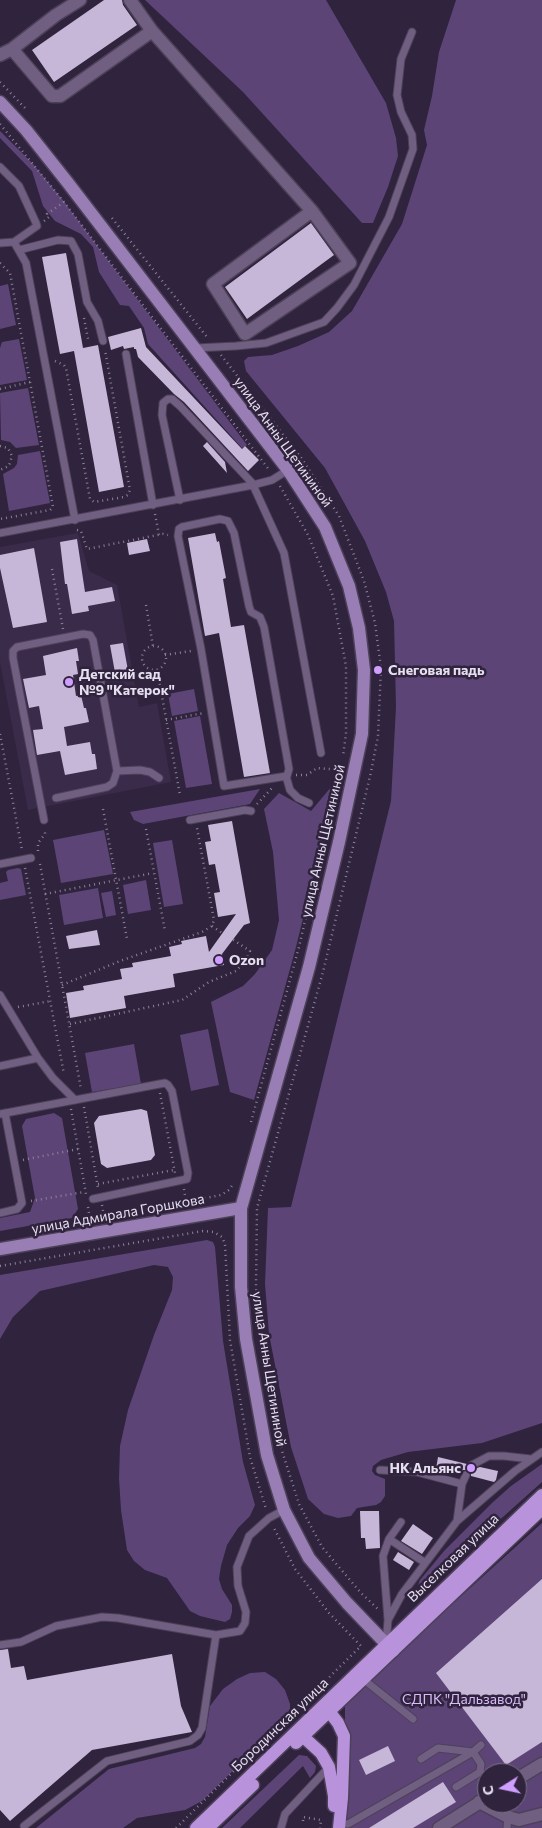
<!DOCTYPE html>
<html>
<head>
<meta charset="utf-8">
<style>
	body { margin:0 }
	#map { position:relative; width:542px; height:1828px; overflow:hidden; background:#30233d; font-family:Commissioner,sans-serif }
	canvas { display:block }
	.north { position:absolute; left:477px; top:1763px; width:50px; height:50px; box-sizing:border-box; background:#30233d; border:1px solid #796e84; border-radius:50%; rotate:260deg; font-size:14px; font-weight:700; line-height:20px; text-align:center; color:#e6dfef }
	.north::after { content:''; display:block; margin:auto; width:18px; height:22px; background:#cf9eff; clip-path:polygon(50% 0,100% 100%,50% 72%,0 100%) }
</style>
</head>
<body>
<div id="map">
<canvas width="542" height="1828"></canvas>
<div class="north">С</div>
</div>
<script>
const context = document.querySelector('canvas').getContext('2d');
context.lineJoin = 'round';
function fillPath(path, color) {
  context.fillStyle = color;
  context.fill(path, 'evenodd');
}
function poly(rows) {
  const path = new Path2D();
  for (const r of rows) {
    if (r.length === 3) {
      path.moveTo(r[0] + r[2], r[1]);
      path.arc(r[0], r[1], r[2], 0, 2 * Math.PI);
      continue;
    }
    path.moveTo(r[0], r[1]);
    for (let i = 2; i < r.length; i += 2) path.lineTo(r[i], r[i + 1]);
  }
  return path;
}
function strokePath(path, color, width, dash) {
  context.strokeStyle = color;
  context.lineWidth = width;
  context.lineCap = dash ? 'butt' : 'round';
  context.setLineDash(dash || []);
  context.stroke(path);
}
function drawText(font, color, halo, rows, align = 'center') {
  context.font = font + ' Commissioner,sans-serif';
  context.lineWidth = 5;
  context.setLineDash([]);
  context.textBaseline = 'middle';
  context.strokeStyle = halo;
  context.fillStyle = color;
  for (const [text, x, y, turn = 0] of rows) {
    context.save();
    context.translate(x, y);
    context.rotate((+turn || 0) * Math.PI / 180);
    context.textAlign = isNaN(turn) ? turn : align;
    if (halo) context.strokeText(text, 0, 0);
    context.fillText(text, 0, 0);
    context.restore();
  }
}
const built = poly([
	[78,533,89,571,117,585,139,707,157,703,171,782,28,810,0,662,0,547]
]);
const green = poly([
	[145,0,326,0,386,103,396,138,398,156,388,187,373,223,362,223,243,92],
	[456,0,542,0,542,1423,482,1443,408,1452,381,1460,373,1466,372,1471,375,1475,385,1479,385,1496,381,1502,376,1505,357,1508,351,1516,338,1518,324,1514,308,1499,291,1447,269,1334,265,1284,268,1208,291,1207,391,801,396,707,394,621,386,592,365,541,325,468,246,371,244,361,248,357,272,355,298,346,329,332,352,311,402,224,427,145,424,130,432,96,439,52],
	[0,131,33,164,62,199,247,445,242,448,148,344,144,328,129,306,120,305,99,272,93,247,81,234,55,221,43,206,32,171,0,138],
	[8,284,16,325,0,329,0,286],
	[19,339,27,380,0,385,0,348,2,342],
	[28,388,39,445,16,448,10,442,1,440,0,393],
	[40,451,50,503,9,511,3,474,14,468,17,464,18,455],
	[194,689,198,711,172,716,168,694],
	[200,716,212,784,186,788,174,721],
	[337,780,296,947,254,1100,230,1092,211,1002,243,986,255,974,272,950,279,920,273,852,264,809,279,793,311,811],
	[260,789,250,804,143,824,134,820,130,812],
	[104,830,113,874,61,883,53,840],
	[172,840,183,904,164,907,153,843],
	[18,868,21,869,26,895,0,900,0,883,8,881,6,872,8,870],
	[146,880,151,910,128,914,123,885],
	[98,888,103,918,64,925,59,895],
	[112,891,116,915,106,917,101,893],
	[208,1029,219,1085,191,1091,180,1035],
	[134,1044,141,1084,92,1092,85,1053],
	[54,1113,62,1118,78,1209,72,1218,0,1231,0,1218,30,1212,35,1198,22,1126,26,1119],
	[207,1240,213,1242,215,1247,223,1341,243,1462,255,1505,250,1516,238,1528,227,1545,221,1566,219,1579,222,1589,232,1605,232,1612,230,1619,225,1622,200,1616,190,1611,167,1578,145,1570,134,1561,127,1550,121,1510,119,1478,120,1446,128,1410,154,1335,172,1290,173,1277,168,1267,154,1265,40,1291,13,1317,0,1339,0,1275],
	[542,1464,542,1482,428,1584,421,1586,418,1585,420,1580,444,1551,492,1503,511,1486],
	[542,1523,542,1828,345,1828,345,1701],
	[487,1773,517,1773,517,1803,487,1803],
	[265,1672,276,1679,285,1690,290,1704,290,1715,202,1801,185,1810,137,1818,123,1828,36,1828,109,1769,195,1748,201,1744,205,1737,210,1706,223,1689,237,1679,250,1673],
	[299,1755,307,1756,316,1766,315,1772,310,1778,303,1766,240,1828,222,1828]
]);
const building = poly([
	[104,0,122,0,123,5,137,25,54,82,32,50],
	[311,223,334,255,247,319,225,287],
	[66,253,83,348,98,345,124,487,99,492,74,351,60,354,42,257],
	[141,328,146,347,242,449,245,446,259,460,248,471,184,402,174,394,138,357,136,349,134,349,134,347,124,349,123,346,111,350,108,337],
	[207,442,225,462,227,473,203,446],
	[215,533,217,542,219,541,226,578,223,579,231,627,244,625,270,773,244,777,219,633,205,636,188,538],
	[77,539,85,592,112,587,115,601,88,606,89,611,72,614,67,584,65,584,60,542],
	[147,539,150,551,129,555,127,543],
	[34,548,47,622,13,628,0,568,0,555],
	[123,643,129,676,116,678,110,645],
	[77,648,79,661,76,661,78,674,73,675,76,696,81,695,84,708,86,708,89,722,64,727,67,746,90,742,92,754,95,754,97,769,65,775,60,751,37,755,33,730,43,729,39,706,29,708,23,679,46,675,43,656],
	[232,821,250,923,244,925,222,954,224,965,173,974,175,987,124,996,126,1008,70,1018,66,993,84,990,83,986,122,979,120,969,133,967,132,963,171,956,169,947,182,944,181,941,206,936,209,952,236,914,218,917,214,893,220,892,215,864,209,865,205,842,211,841,208,825],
	[97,930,100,945,69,949,66,936],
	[141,1109,147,1111,155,1155,151,1160,107,1168,101,1164,94,1123,99,1116],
	[438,1457,467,1464,468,1468,471,1470,480,1467,498,1471,496,1480,494,1482,471,1476,471,1472,468,1470,463,1470,461,1474,436,1469],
	[360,1511,379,1511,380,1548,366,1549,365,1538,361,1538],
	[413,1524,433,1538,422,1554,401,1541],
	[398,1552,414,1562,409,1570,393,1560],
	[542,1579,542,1742,506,1765,436,1673],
	[8,1649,11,1668,24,1666,27,1680,172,1654,181,1706,192,1732,92,1750,10,1821,0,1810,0,1650],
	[388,1746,395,1761,366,1775,359,1760],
	[443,1782,456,1802,413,1828,369,1828]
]);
const path = poly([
	[0,82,25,108],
	[0,124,64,202,270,471],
	[112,218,207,337],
	[44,221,49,217,47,214,64,202],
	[0,263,10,273,53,507,50,510,0,519],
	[84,318,88,339],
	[221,355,302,459,339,516,364,581,375,623,381,668,378,736,371,772,323,972,257,1208,256,1285,259,1333,282,1451,299,1504,322,1547,361,1593,378,1609],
	[55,361,64,365,66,368,90,499,94,502,124,497,128,495,130,490,105,350],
	[0,389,30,382],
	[0,446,8,448,12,456,9,466,0,470],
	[280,486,308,535,333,596,346,666,346,734,343,756],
	[155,514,159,535],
	[77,530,81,531,87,549,163,534,168,535],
	[52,569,63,629],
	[146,605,153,646],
	[154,658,12],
	[165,655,191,651],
	[157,669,180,795],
	[166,720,204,713],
	[0,734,22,850],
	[296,775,307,775,317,768,341,770],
	[257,804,272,788],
	[103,809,127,939],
	[146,829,165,931],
	[38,851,38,843,45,834,45,829],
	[40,864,81,1089],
	[25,868,64,1074],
	[45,894,153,873],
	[212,926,222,933],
	[62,985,120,961,202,932,212,926,214,920,197,828],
	[18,1007,51,1001],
	[70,1024,182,1000,209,982,236,971,245,961,250,951,232,939],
	[160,1093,175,1173],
	[84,1107,98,1188],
	[71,1109,86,1194],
	[251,1122,299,947,334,796],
	[23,1160,78,1149],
	[98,1184,174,1170],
	[184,1189,186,1203],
	[31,1201,84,1192],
	[102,1205,104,1217,106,1217],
	[88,1207,90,1220,89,1220],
	[136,1212,221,1195,229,1190,234,1183],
	[0,1266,203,1231,214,1232,222,1237,225,1244,230,1340,250,1457,266,1509],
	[303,1821,303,1817,321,1820,320,1828],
	[176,1828,361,1646,329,1613,295,1569,273,1526]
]);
const lane = poly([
	[0,167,19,186,36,223,37,226,14,242,26,263,75,520],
	[0,243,14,242],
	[19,250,58,240,71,241,78,254,87,302,98,321,103,341],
	[196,348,236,346,266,343,324,322,337,308,354,285,389,217,413,149,412,135,401,112,397,95,401,59,412,32],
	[126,354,153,505],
	[253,485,284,553,321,753],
	[180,500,162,415,163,403,168,399,172,399,180,406,254,485],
	[220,519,228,521,234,533,249,606,251,612,260,617,264,627,289,769,287,776,224,786,201,649,178,536,179,529,182,527,220,519],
	[0,533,253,485,272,480,288,470],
	[286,776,290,790,298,798,309,803],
	[56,798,107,787,113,783,117,771,140,770,150,772,159,778],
	[44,820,13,658,13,651,17,647,83,634,90,635,93,640,117,771],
	[190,820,245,810,251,811],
	[0,864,31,858],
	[0,995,38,1058],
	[0,1066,38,1058,53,1078,75,1100],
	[0,1114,165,1083,168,1085,172,1091,188,1173,187,1179,93,1199],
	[0,1213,17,1209,22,1203,5,1113],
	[472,1465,489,1456,504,1456,531,1459],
	[380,1470,417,1472,462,1484],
	[457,1521,462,1484,466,1475],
	[389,1539,424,1562],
	[388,1620,402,1594,457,1521,515,1471,542,1452],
	[386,1644,388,1620,383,1556,389,1539,401,1522],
	[0,1645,21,1642,56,1626,102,1617,118,1618,216,1635],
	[363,1679,413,1719],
	[421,1759,438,1748,473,1752,481,1764,480,1772,456,1787],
	[339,1824,348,1824,473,1752,481,1745],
	[24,1826,107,1761,190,1741,198,1735,202,1728,216,1635,240,1631,245,1623,246,1612,238,1586,237,1567,249,1536,269,1518,284,1510],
	[281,1828,285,1814,329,1767],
	[507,1828,508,1817]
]);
const street = poly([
	[152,31,312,211,213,284,245,334,350,263,312,211],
	[12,49,52,96,60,96,152,31,130,0],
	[0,55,12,49,56,15,80,0],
	[517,1779,542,1764],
	[479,1802,508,1817,519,1820,542,1814],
	[439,1828,485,1799]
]);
const secondary = poly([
	[0,102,26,130,68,183,288,470,325,527,349,586,359,628,364,670,362,734,339,842,309,967,241,1208,241,1287,246,1339,267,1455,284,1510,309,1558,347,1603,393,1651],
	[0,1249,241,1208]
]);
const primary = poly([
	[325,1706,338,1723,344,1736,342,1798,339,1828],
	[297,1731,321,1753,329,1767,334,1796,334,1806],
	[296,1743,542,1509],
	[196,1828,542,1495],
	[208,1828,253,1785]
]);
const markers = [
	[378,670,5,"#cf9eff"],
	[69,682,5,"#cf9eff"],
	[219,960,5,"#cf9eff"],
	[471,1468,5,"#cf9eff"]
];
const streetNames = [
	["улица Анны Щетининой",283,442,54],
	["улица Анны Щетининой",323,841,-77],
	["улица Адмирала Горшкова",118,1214,-10],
	["улица Анны Щетининой",269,1369,81],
	["Выселковая улица",453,1558,-44],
	["Бородинская улица",280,1725,-44]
];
const poiNames = [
	["Снеговая падь",388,670],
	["Детский сад",79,674],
	["№9 \"Катерок\"",79,690],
	["Ozon",229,960],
	["НК Альянс",461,1468,"right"]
];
const parkNames = [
	["СДПК \"Дальзавод\"",464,1699]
];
fillPath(built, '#3b2b4a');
fillPath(green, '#5d4476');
fillPath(building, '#c6b6d7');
strokePath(lane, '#4d4159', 9);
strokePath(street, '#4d4159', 15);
strokePath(secondary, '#4d4159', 15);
strokePath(primary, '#4d4159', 15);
strokePath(path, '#8c8297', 2.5, [1, 4]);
strokePath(lane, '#715f82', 7);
strokePath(street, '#715f82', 12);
strokePath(secondary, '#997db5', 12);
strokePath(primary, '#b893dc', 12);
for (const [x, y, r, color] of markers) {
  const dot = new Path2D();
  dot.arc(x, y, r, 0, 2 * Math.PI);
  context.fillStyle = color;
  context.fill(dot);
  strokePath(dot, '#30233d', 2);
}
drawText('14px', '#e6dfef', '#30233d', streetNames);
drawText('bold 14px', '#e6dfef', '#30233d', poiNames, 'left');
drawText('14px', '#dabafb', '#30233d', parkNames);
</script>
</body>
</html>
